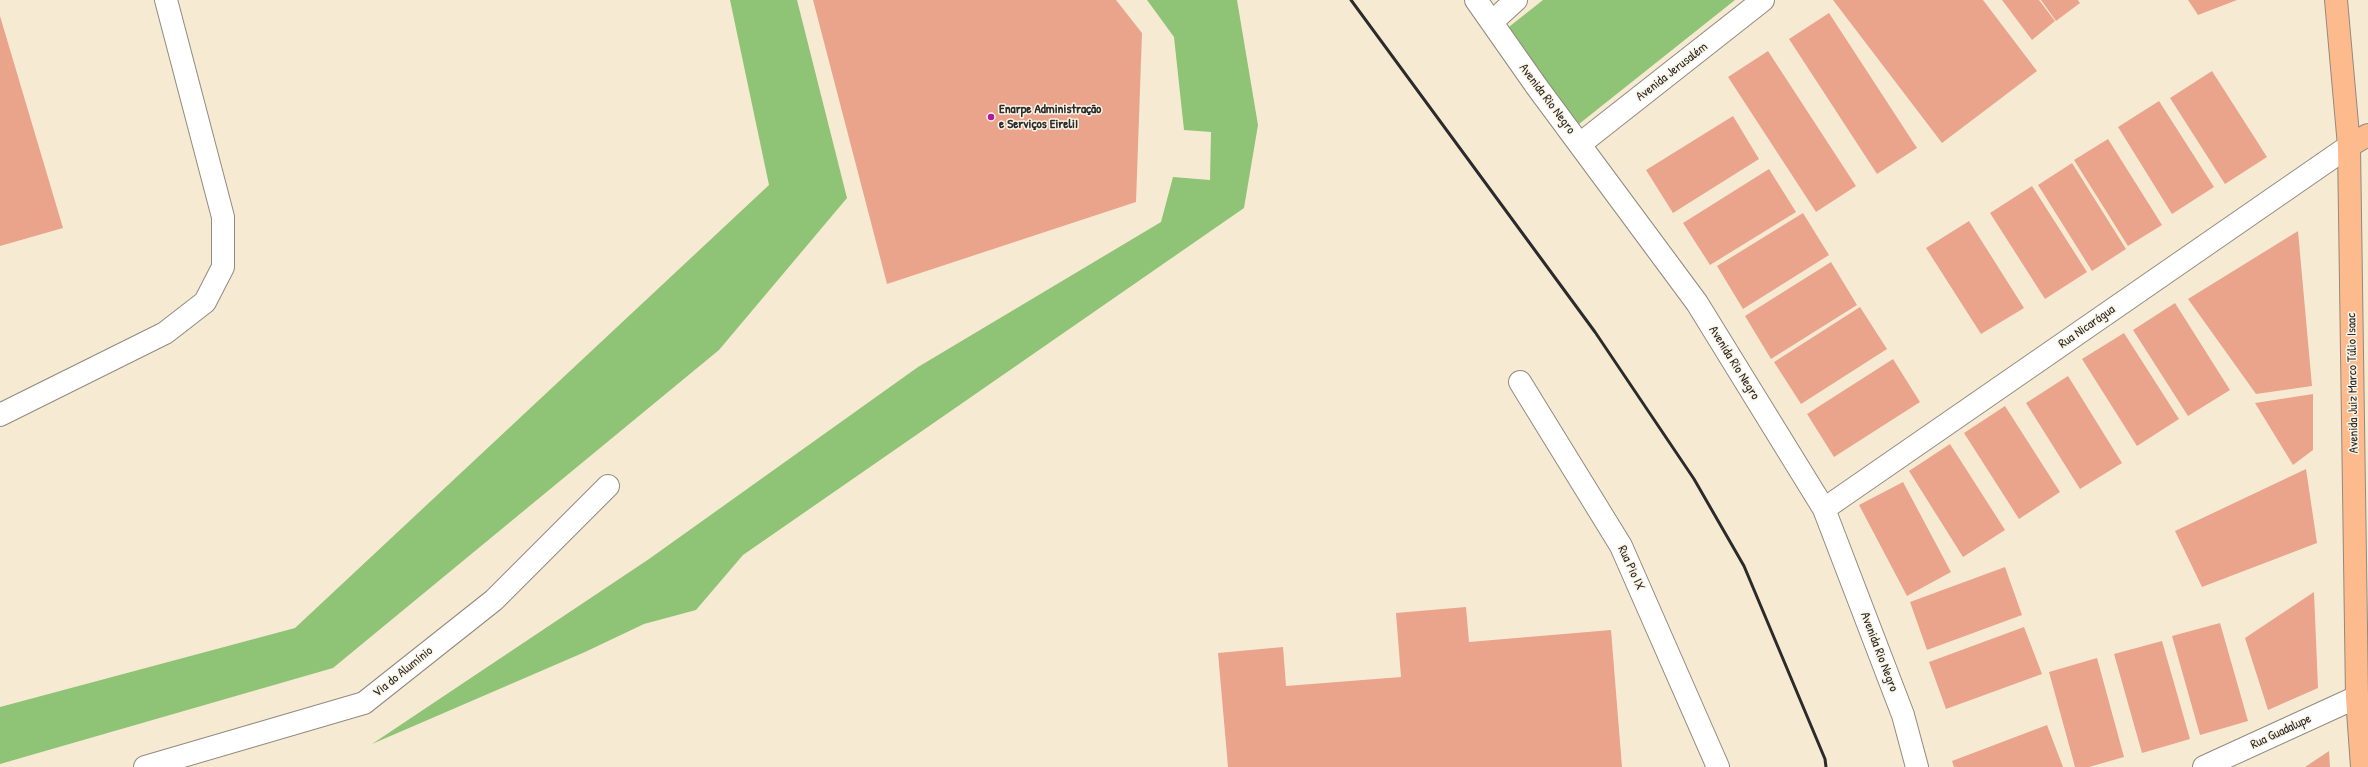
<!DOCTYPE html>
<html>
<head>
<meta charset="utf-8">
<style>
	body { margin:0 }
	canvas { display:block; background:#f7ead3 }
</style>
</head>
<body>
<canvas width="2368" height="767"></canvas>
<script>
const context = document.querySelector('canvas').getContext('2d');
context.lineJoin = 'round';
function fillPath(path, color) {
  context.fillStyle = color;
  context.fill(path, 'evenodd');
}
function poly(rows) {
  const path = new Path2D();
  for (const r of rows) {
    path.moveTo(r[0], r[1]);
    for (let i = 2; i < r.length; i += 2) path.lineTo(r[i], r[i + 1]);
  }
  return path;
}
function strokePath(path, color, width, dash) {
  context.strokeStyle = color;
  context.lineWidth = width;
  context.lineCap = dash ? 'butt' : 'round';
  context.setLineDash(dash || []);
  context.stroke(path);
}
function drawText(font, color, halo, rows, align = 'center') {
  context.font = font + ' "Patrick Hand",sans-serif';
  context.lineWidth = 3;
  context.setLineDash([]);
  context.textBaseline = 'middle';
  context.strokeStyle = halo;
  context.fillStyle = color;
  for (const [text, x, y, turn = 0] of rows) {
    context.save();
    context.translate(x, y);
    context.rotate((+turn || 0) * Math.PI / 180);
    context.textAlign = isNaN(turn) ? turn : align;
    if (halo) context.strokeText(text, 0, 0);
    context.fillText(text, 0, 0);
    context.restore();
  }
}
const green = poly([
	[730,0,797,0,847,198,719,350,333,668,0,764,0,707,295,628,769,185],
	[1147,0,1237,0,1258,125,1244,208,743,555,696,610,644,624,585,652,372,744,649,559,918,367,1161,222,1173,177,1210,180,1211,132,1184,130,1174,37],
	[1543,0,1735,0,1579,124,1505,30]
]);
const building = poly([
	[813,0,1116,0,1142,33,1136,202,887,284],
	[1833,0,1983,0,2037,71,1942,143],
	[2002,0,2039,0,2055,21,2032,40],
	[2041,0,2078,0,2080,3,2056,21],
	[2188,0,2237,0,2198,15],
	[1829,13,1917,148,1877,174,1789,39],
	[0,16,63,228,0,246],
	[1768,51,1856,186,1816,212,1728,77],
	[2212,71,2267,157,2225,184,2170,98],
	[2159,101,2214,187,2172,214,2118,127],
	[1733,116,1759,159,1673,213,1646,170],
	[2108,139,2162,225,2128,246,2074,160],
	[2072,163,2126,249,2092,271,2038,185],
	[1769,169,1796,212,1710,265,1683,223],
	[2032,186,2087,272,2045,299,1990,213],
	[1803,213,1829,255,1743,309,1717,266],
	[1969,221,2024,308,1981,334,1926,248],
	[2298,231,2312,386,2256,394,2188,299],
	[1831,262,1857,305,1771,359,1745,316],
	[2175,303,2230,390,2188,416,2133,330],
	[1860,307,1887,349,1801,404,1774,362],
	[2124,333,2179,419,2137,446,2082,359],
	[1893,359,1920,402,1834,457,1807,414],
	[2068,376,2122,463,2080,489,2026,403],
	[2313,394,2313,450,2293,465,2255,403],
	[2005,406,2060,492,2019,519,1964,433],
	[1950,444,2005,530,1963,557,1909,471],
	[2306,469,2317,543,2202,587,2175,531],
	[1903,482,1951,572,1907,596,1859,505],
	[2005,567,2022,615,1927,650,1910,602],
	[2314,592,2318,688,2268,710,2245,638],
	[1466,607,1469,642,1611,630,1622,767,1228,767,1218,653,1283,647,1286,686,1401,677,1396,613],
	[2220,623,2248,721,2200,735,2172,636],
	[2024,627,2042,674,1946,709,1929,662],
	[2162,641,2190,739,2142,753,2114,654],
	[2097,658,2124,757,2089,767,2075,767,2049,672],
	[2047,725,2063,767,1954,767,1952,761],
	[2329,751,2330,767,2305,767]
]);
const minor = poly([
	[1476,0,1537,87,1697,303,1824,509,1903,715,1917,767],
	[1492,22,1516,0],
	[1580,144,1763,0],
	[1520,382,1621,546,1718,767],
	[0,415,165,333,205,302,223,267,223,217,166,0],
	[1824,509,2349,146],
	[145,767,364,703,494,600,608,486],
	[2204,767,2357,697]
]);
const major = poly([
	[2336,0,2349,146,2357,697,2362,767],
	[2349,146,2368,135]
]);
const rail = poly([
	[1351,0,1595,332,1694,479,1744,566,1825,759,1826,767]
]);
const markers = [
	[991,117,4,"#b5179e"]
];
const streetNames = [
	["Avenida Jerusalém",1672,72,-38],
	["Avenida Rio Negro",1547,99,53],
	["Rua Nicarágua",2087,327,-35],
	["Avenida Rio Negro",1734,363,58],
	["Avenida Juiz Marco Túlio Isaac",2353,383,-91],
	["Rua Pio IX",1631,568,65],
	["Avenida Rio Negro",1879,652,69],
	["Via do Alumínio",403,672,-39],
	["Rua Guadalupe",2281,732,-25]
];
const poiNames = [
	["Enarpe Administração",999,110],
	["e Serviços EireliI",999,125]
];
fillPath(green, '#8fc476');
fillPath(building, '#eaa48c');
strokePath(minor, '#918a7f', 24);
strokePath(major, '#918a7f', 24);
strokePath(minor, '#fff', 22);
strokePath(major, '#fcba8d', 22);
strokePath(rail, '#2b2b2b', 3);
for (const [x, y, r, color] of markers) {
  const dot = new Path2D();
  dot.arc(x, y, r, 0, 2 * Math.PI);
  context.fillStyle = color;
  context.fill(dot);
  strokePath(dot, '#fcf5e5', 1.5);
}
drawText('13px', '#2b2b2b', '#fcf5e5', streetNames);
drawText('bold 13px', '#2b2b2b', '#fcf5e5', poiNames, 'left');
</script>
</body>
</html>
